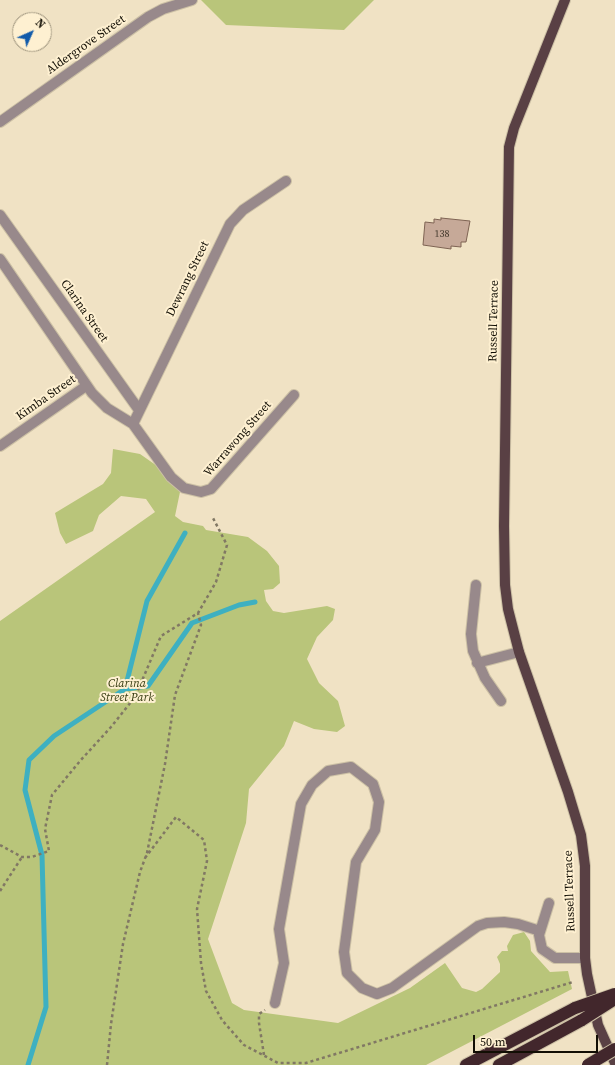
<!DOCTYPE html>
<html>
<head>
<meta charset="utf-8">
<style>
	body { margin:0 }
	#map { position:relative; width:615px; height:1065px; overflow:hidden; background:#f0e2c4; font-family:"Source Serif 4",serif }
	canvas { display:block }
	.north { position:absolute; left:12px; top:12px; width:40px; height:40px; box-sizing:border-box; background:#fef0d1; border:1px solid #a0967f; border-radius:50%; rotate:45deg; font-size:11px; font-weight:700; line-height:16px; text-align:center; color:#120e04 }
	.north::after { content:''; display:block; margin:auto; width:14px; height:18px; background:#125baa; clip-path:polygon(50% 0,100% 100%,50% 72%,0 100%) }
	.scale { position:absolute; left:473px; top:1035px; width:125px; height:18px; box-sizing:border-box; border:2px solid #120e04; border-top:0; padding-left:5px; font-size:12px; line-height:14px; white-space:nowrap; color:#120e04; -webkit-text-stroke:3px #fef0d1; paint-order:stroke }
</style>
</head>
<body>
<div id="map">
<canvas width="615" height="1065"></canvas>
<div class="north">N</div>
<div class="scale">50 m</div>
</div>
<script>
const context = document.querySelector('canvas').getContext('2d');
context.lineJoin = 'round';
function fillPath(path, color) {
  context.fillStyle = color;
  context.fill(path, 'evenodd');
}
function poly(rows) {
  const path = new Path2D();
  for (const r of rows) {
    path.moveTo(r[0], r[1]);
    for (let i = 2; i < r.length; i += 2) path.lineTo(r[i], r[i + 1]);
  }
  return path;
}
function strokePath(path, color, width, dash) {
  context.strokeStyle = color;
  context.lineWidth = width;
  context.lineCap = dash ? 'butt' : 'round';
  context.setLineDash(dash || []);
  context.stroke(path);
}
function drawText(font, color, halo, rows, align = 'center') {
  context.font = font + ' "Source Serif 4",serif';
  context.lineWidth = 4;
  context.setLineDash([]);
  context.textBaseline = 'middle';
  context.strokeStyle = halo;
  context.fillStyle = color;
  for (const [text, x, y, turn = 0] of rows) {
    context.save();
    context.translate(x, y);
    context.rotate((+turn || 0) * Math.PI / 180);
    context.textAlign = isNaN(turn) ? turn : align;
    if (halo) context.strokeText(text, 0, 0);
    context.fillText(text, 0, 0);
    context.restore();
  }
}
const green = poly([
	[201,0,374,0,344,30,226,25],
	[113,449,140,454,160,468,180,492,175,516,183,522,203,526,206,530,248,537,267,551,279,566,280,583,273,589,264,590,266,601,273,611,284,613,327,606,335,609,333,620,317,637,307,659,319,683,338,701,345,726,337,732,314,729,294,721,284,746,249,789,246,823,208,939,232,1003,244,1010,338,1023,410,988,445,963,462,988,476,992,482,989,500,972,500,964,497,957,502,951,508,951,507,946,513,935,524,932,530,941,531,951,550,972,568,971,572,989,426,1065,0,1065,0,621,155,512,146,499,121,496,99,515,93,531,66,544,60,533,55,513,103,484,111,473]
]);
const stream = poly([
	[125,689,148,686,192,623,239,605,255,602],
	[28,1065,46,1007,42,855,25,790,29,760,54,736,125,689,147,601,185,533]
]);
const building = poly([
	[441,218,470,221,466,242,461,242,461,247,451,246,451,249,423,245,425,222,434,223,434,219,441,220,441,218]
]);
const path = poly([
	[0,845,22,857,32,857,49,851,45,829,52,795,80,761,111,727,135,697,161,636,198,613,216,582,227,545,213,518],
	[145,858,176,817,204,840,207,861,197,909,201,963,206,991,222,1020,244,1045,278,1063,306,1063,573,982],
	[0,891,22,857],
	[264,1055,259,1023,259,1014,265,1010],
	[107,1065,111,1024,123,944,140,872,147,853,165,764,175,695,201,625,198,613]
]);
const minor = poly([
	[0,122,148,17,163,9,192,0],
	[0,215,139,410],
	[0,259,92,393,107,408,133,424,171,477,184,488,201,492,211,489,294,395],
	[133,424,230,224,243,210,286,181],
	[0,446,86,386],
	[476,585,471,634,473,651,485,678,501,701],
	[477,663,519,652],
	[549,903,539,935,542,949,555,958,585,958],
	[275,1003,284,963,279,929,301,804,312,785,328,771,351,767,373,784,379,802,375,830,356,862,344,952,347,973,362,988,377,994,392,988,478,926,487,923,504,922,518,924,540,931]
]);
const major = poly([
	[565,0,514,128,509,147,504,526,505,585,508,609,519,652,568,792,581,835,585,866,585,958,587,974,598,1025,615,1063]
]);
const highway = poly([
	[466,1065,575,1008],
	[499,1065,582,1020]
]);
const highwayBridge = poly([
	[575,1008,615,994],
	[582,1020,615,999],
	[588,1065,615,1049]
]);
const numberNames = [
	["138",442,234]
];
const streetNames = [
	["Aldergrove Street",86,45,-35],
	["Dewrang Street",188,279,-64],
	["Clarina Street",84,311,55],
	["Russell Terrace",494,321,-89],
	["Kimba Street",46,398,-35],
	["Warrawong Street",238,439,-49],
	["Russell Terrace",570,891,-92]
];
const parkNames = [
	["Clarina",127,684],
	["Street Park",127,698]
];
fillPath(green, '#b9c57a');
strokePath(stream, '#3eb0c1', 5);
fillPath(building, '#c6a998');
strokePath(building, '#7e6353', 1);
strokePath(minor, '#ccc0a5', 12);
strokePath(major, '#ccc0a5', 12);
strokePath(highway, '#ccc0a5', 14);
strokePath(path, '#817864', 2.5, [3, 3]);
strokePath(minor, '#98898b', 10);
strokePath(major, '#594044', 10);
strokePath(highway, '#42272c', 12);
strokePath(highwayBridge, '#ccc0a5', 14, []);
strokePath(highwayBridge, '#42272c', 12);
drawText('10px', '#3f3529', null, numberNames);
drawText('12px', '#120e04', '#fef0d1', streetNames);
drawText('italic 12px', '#363b10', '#fef0d1', parkNames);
</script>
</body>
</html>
